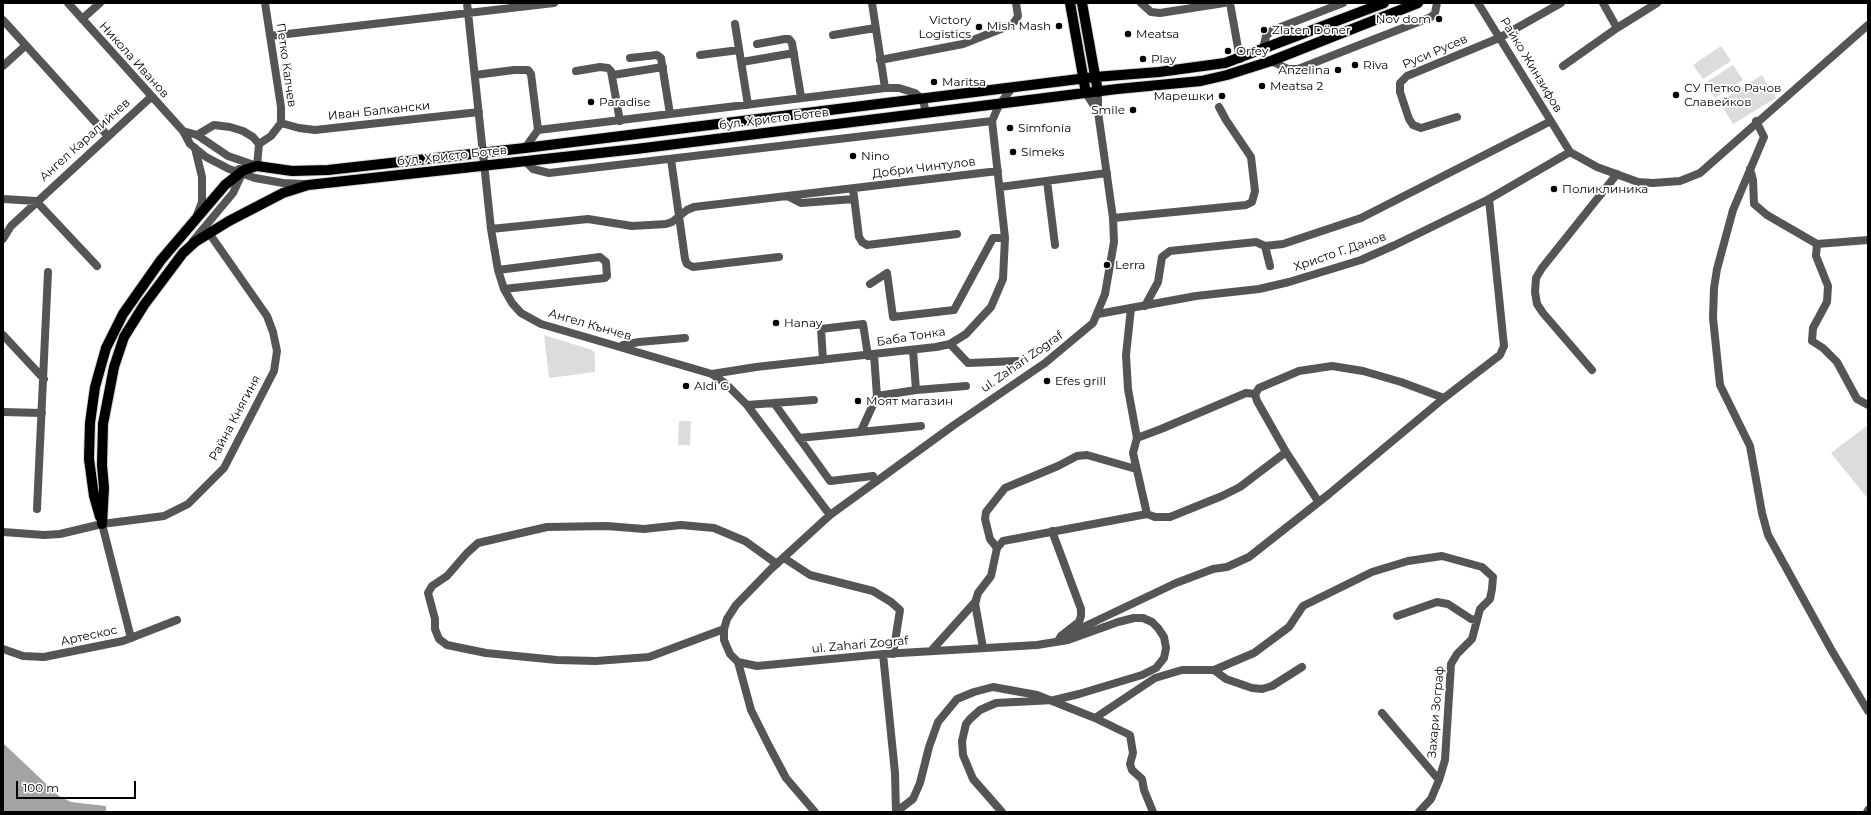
<!DOCTYPE html>
<html>
<head>
<meta charset="utf-8">
<style>
	body { margin:0 }
	#map { position:relative; width:1871px; height:815px; overflow:hidden; background:#fff; font-family:Montserrat,sans-serif }
	canvas { display:block }
	.frame { position:absolute; inset:0; border:4px solid #000; pointer-events:none }
	.scale { position:absolute; left:16px; top:781px; width:120px; height:18px; box-sizing:border-box; border:2px solid #000; border-top:0; padding-left:5px; font-size:12px; line-height:14px; white-space:nowrap; color:#000; -webkit-text-stroke:3px #fff; paint-order:stroke }
</style>
</head>
<body>
<div id="map">
<canvas width="1871" height="815"></canvas>
<div class="frame"></div>
<div class="scale">100 m</div>
</div>
<script>
const context = document.querySelector('canvas').getContext('2d');
context.lineJoin = 'round';
function fillPath(path, color) {
  context.fillStyle = color;
  context.fill(path, 'evenodd');
}
function poly(rows) {
  const path = new Path2D();
  for (const r of rows) {
    path.moveTo(r[0], r[1]);
    for (let i = 2; i < r.length; i += 2) path.lineTo(r[i], r[i + 1]);
  }
  return path;
}
function strokePath(path, color, width, dash) {
  context.strokeStyle = color;
  context.lineWidth = width;
  context.lineCap = dash ? 'butt' : 'round';
  context.setLineDash(dash || []);
  context.stroke(path);
}
function drawText(font, color, halo, rows, align = 'center') {
  context.font = font + ' Montserrat,sans-serif';
  context.lineWidth = 3.5;
  context.setLineDash([]);
  context.textBaseline = 'middle';
  context.strokeStyle = halo;
  context.fillStyle = color;
  for (const [text, x, y, turn = 0] of rows) {
    context.save();
    context.translate(x, y);
    context.rotate((+turn || 0) * Math.PI / 180);
    context.textAlign = isNaN(turn) ? turn : align;
    if (halo) context.strokeText(text, 0, 0);
    context.fillText(text, 0, 0);
    context.restore();
  }
}
const green = poly([
	[1721,46,1731,61,1703,79,1693,65],
	[1733,65,1743,80,1715,98,1705,83],
	[1762,75,1776,98,1733,124,1719,102],
	[544,335,592,350,595,354,595,372,549,378],
	[679,421,691,421,690,445,678,445],
	[1868,425,1868,499,1831,453]
]);
const water = poly([
	[3,743,59,796,71,802,106,806,106,812,3,812]
]);
const minor = poly([
	[68,3,183,131,190,144,206,157,229,169,255,178,283,183,304,184],
	[467,3,491,229,498,270,504,289,512,303,521,313,541,324,712,374,726,384,747,405,830,515],
	[872,3,885,88],
	[1141,3,1151,12,1160,13,1224,3],
	[1230,3,1240,59],
	[1478,3,1570,152,1597,167,1638,182,1653,183,1680,181,1700,173,1868,25],
	[1603,3,1617,28],
	[82,19,100,3],
	[3,20,107,135],
	[735,24,748,105],
	[833,35,875,28],
	[270,36,554,3],
	[757,44,785,39,789,39,792,43,801,97],
	[1263,49,1266,36,1273,30,1343,3],
	[700,55,739,50],
	[630,58,657,55,661,58,670,114],
	[880,60,963,44,1011,25,1015,21,1018,16,1016,3],
	[1271,61,1288,69,1298,69,1431,17,1435,13,1437,3],
	[742,62,794,53],
	[3,66,25,46],
	[1563,66,1617,28,1657,3],
	[576,71,600,67,608,68,611,71,620,121],
	[475,75,514,70,528,70,531,74,538,130],
	[613,75,663,67],
	[1086,93,1098,112],
	[1457,117,1421,128,1413,125,1409,119,1400,92,1400,83,1407,76,1499,38,1561,3],
	[1756,121,1764,137,1733,210,1717,269,1714,288,1713,318,1720,385,1750,446,1762,513,1768,535,1832,651,1868,711],
	[281,123,299,128,315,130,479,112],
	[183,131,197,135,228,156,257,166,259,144,253,137,243,131,230,127,214,125,197,135],
	[259,144,271,136,281,123,281,107,265,3],
	[195,148,202,177,202,202,197,215],
	[525,148,538,130,885,88,899,88,915,93,923,100,926,113],
	[671,159,685,259,687,264,693,267,779,257],
	[525,161,533,169,549,173,992,121],
	[1750,169,1753,180,1754,204,1767,215,1817,244,1868,240],
	[1047,181,1055,245],
	[1000,187,1107,173],
	[853,189,859,237,862,242,867,245,957,234],
	[789,197,801,203,854,199],
	[3,199,36,201,97,266],
	[1113,218,1246,205,1252,202,1255,191,1251,157,1226,120,1219,107],
	[491,229,588,219,632,226,666,224,672,222,687,210,694,207,998,171],
	[3,239,11,226,151,97],
	[193,241,233,193,240,178,239,169],
	[1817,244,1816,256,1828,286,1827,302,1813,328,1812,341,1823,348,1837,362,1857,399,1868,405],
	[1265,246,1270,266],
	[498,270,600,257,606,262,607,276,605,278,504,289],
	[870,284,887,273,893,317,954,310,993,238,1005,238],
	[1145,306,1158,282,1162,257,1170,251,1256,242,1265,246,1283,244,1361,218,1551,121],
	[1131,308,1126,355,1128,389,1137,438,1133,453,1147,514],
	[1098,314,1196,296,1259,289,1289,282,1361,260,1395,245,1489,199,1570,152],
	[3,335,44,379],
	[950,344,968,363,1017,361],
	[623,345,639,342,685,338],
	[913,350,916,390],
	[823,360,821,329,863,324,868,356],
	[1592,370,1543,313,1537,304,1535,292,1536,278,1542,268,1617,174],
	[712,374,756,367,936,347,950,344,966,334,991,307,1003,279,1005,238,992,121,999,105,1012,88],
	[877,396,916,390,966,386],
	[774,403,830,481,873,476],
	[747,405,814,400],
	[3,412,42,413],
	[861,431,877,396,874,355],
	[799,438,921,426],
	[1137,438,1161,429,1246,393,1255,394],
	[1318,501,1286,452,1257,401,1255,394,1259,388,1299,371,1332,366,1363,371,1401,382,1444,398],
	[37,509,48,272],
	[102,524,131,638],
	[1052,531,1081,609,1081,616,1079,622,1061,636,1058,641],
	[3,532,44,535,60,534,102,524,164,516,188,504,224,468,274,371,277,351,273,332,267,316,209,233],
	[997,548,990,539,985,519,986,512,1005,488,1058,466,1077,456,1087,455,1136,469],
	[784,558,810,575,873,591,891,602,900,610,893,654],
	[1397,616,1437,602,1448,604,1471,619,1477,620],
	[724,629,649,657,596,661,557,660,486,653,447,645,439,639,435,629,435,619,428,593,432,586,447,576,467,553,478,543,547,527,607,526,644,529,681,525,714,528,745,541,777,564],
	[1069,639,1077,630,1176,583,1213,569,1227,567,1249,557,1329,494,1444,398,1500,355,1504,346,1489,199],
	[983,648,975,603,978,593,991,576,997,548,1003,541,1147,514,1155,517,1170,517,1222,496,1240,487,1286,452],
	[3,649,23,656,44,657,123,641,177,620],
	[931,651,976,601],
	[883,654,895,773,896,812],
	[738,662,751,710,769,746,786,778,815,812],
	[1214,670,1226,679,1252,688,1262,689,1272,686,1302,667],
	[1382,713,1439,780],
	[1095,718,1130,735,1133,753,1130,764,1132,770,1142,779,1144,790,1153,812],
	[896,812,913,799,920,783,929,747,938,722,957,699,974,692,993,687,1037,695,1095,718,1155,678,1182,670,1214,670,1254,653,1289,627,1303,606,1372,572,1408,561,1442,556,1482,567,1493,577,1492,589,1490,599,1480,609,1472,639,1457,654,1451,664,1445,760,1439,780,1431,799,1419,812],
	[1002,812,973,779,963,755,962,741,966,724,970,719,980,710,996,703,1054,700,1079,694,1142,675,1156,668,1164,658,1166,648,1164,637,1158,628,1152,622,1143,618,1134,618,1118,622,1068,640,1037,645,883,654,757,666,738,662,730,654,724,640,724,629,727,619,736,605,771,569,830,515,954,425,1045,363,1093,323,1105,294,1114,242,1113,218,1098,112,1098,92],
	[1867,812,1868,810]
]);
const major = poly([
	[1070,3,1086,93],
	[1082,3,1098,92],
	[100,517,94,496,89,459,90,423,95,387,106,348,123,314,161,260,225,185,244,170,257,166,292,171,328,170,525,148,1095,77,1159,72,1225,63,1384,3],
	[102,524,104,488,102,465,103,424,114,367,124,337,144,305,183,253,195,242,229,221,283,193,308,185,636,149,1117,89,1201,81,1227,75,1271,61,1418,3]
]);
const markers = [
	[1439,19,4,"#000"],
	[1059,26,4,"#000"],
	[979,27,4,"#000"],
	[1264,30,4,"#000"],
	[1128,34,4,"#000"],
	[1228,51,4,"#000"],
	[1143,59,4,"#000"],
	[1355,65,4,"#000"],
	[1338,70,4,"#000"],
	[934,82,4,"#000"],
	[1262,86,4,"#000"],
	[1676,95,4,"#000"],
	[1222,96,4,"#000"],
	[591,102,4,"#000"],
	[1133,110,4,"#000"],
	[1010,128,4,"#000"],
	[1013,152,4,"#000"],
	[853,156,4,"#000"],
	[1554,189,4,"#000"],
	[1107,265,4,"#000"],
	[776,323,4,"#000"],
	[1047,381,4,"#000"],
	[686,386,4,"#000"],
	[858,401,4,"#000"]
];
const poiNames = [
	["Nov dom",1431,19,"right"],
	["Victory",971,20,"right"],
	["Logistics",971,34,"right"],
	["Mish Mash",1051,26,"right"],
	["Zlaten Döner",1272,30],
	["Meatsa",1136,34],
	["Orfey",1236,51],
	["Play",1151,59],
	["Riva",1363,65],
	["Anzelina",1330,70,"right"],
	["Maritsa",942,82],
	["Meatsa 2",1270,86],
	["СУ Петко Рачов",1684,88],
	["Славейков",1684,102],
	["Марешки",1214,96,"right"],
	["Paradise",599,102],
	["Smile",1125,110,"right"],
	["Simfonia",1018,128],
	["Simeks",1021,152],
	["Nino",861,156],
	["Поликлиника",1562,189],
	["Lerra",1115,265],
	["Hanay",784,323],
	["Efes grill",1055,381],
	["Aldi G",694,386],
	["Моят магазин",866,401]
];
const streetNames = [
	["Руси Русев",1435,52,-23],
	["Никола Иванов",134,60,48],
	["Петко Калчев",286,65,82],
	["Райко Жинзифов",1531,65,59],
	["Иван Балкански",379,111,-6],
	["бул. Христо Ботев",774,119,-7],
	["Ангел Каралийчев",85,140,-42],
	["бул. Христо Ботев",452,156,-6],
	["Добри Чинтулов",924,168,-7],
	["Христо Г. Данов",1340,252,-19],
	["Ангел Кънчев",590,325,16],
	["Баба Тонка",911,337,-9],
	["ul. Zahari Zograf",1022,362,-35],
	["Райна Княгиня",235,418,-62],
	["Артескос",89,636,-12],
	["ul. Zahari Zograf",860,645,-5],
	["Захари Зограф",1436,712,-85]
];
fillPath(green, '#dcdcdc');
fillPath(water, '#a3a3a3');
strokePath(major, '#dbdbdb', 12);
strokePath(minor, '#555', 8);
strokePath(major, '#000', 10);
for (const [x, y, r, color] of markers) {
  const dot = new Path2D();
  dot.arc(x, y, r, 0, 2 * Math.PI);
  context.fillStyle = color;
  context.fill(dot);
  strokePath(dot, '#fff', 1.5);
}
drawText('12px', '#000', '#fff', poiNames, 'left');
drawText('12px', '#000', '#fff', streetNames);
</script>
</body>
</html>
